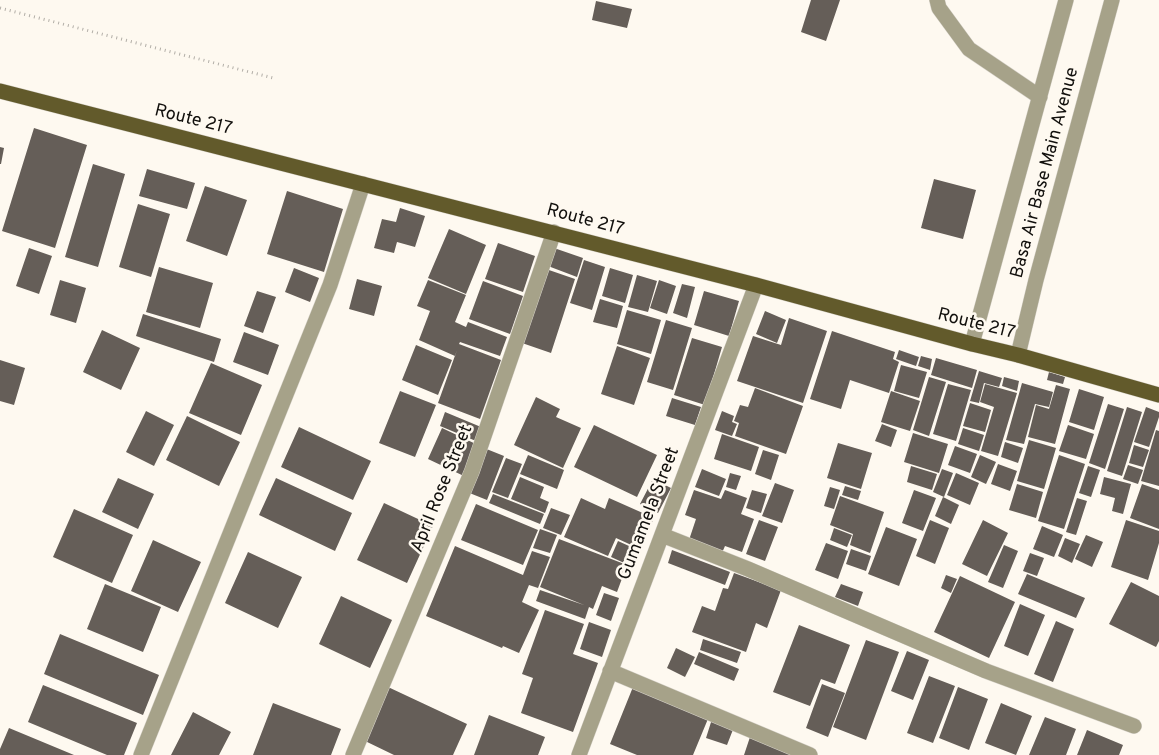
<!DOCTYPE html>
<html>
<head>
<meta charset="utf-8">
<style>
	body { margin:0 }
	canvas { display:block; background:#fef9f0 }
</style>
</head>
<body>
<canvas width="1159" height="755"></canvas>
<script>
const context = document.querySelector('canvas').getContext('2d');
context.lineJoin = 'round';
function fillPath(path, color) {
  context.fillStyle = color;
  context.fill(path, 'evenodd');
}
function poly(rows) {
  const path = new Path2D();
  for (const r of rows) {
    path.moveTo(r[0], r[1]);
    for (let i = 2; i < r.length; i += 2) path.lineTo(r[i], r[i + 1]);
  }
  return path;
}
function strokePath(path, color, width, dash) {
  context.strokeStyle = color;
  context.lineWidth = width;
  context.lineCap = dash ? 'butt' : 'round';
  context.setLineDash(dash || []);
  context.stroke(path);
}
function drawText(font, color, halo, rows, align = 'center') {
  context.font = font + ' Overpass,sans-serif';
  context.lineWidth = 5;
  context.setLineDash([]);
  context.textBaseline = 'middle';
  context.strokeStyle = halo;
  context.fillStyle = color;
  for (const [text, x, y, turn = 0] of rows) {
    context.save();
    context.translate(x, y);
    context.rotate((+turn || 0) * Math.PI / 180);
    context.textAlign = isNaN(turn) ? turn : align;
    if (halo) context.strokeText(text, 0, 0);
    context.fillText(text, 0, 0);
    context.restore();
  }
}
const building = poly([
	[811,0,840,0,826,41,801,32],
	[596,1,632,9,627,28,592,20],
	[34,128,87,145,55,248,2,231],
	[0,147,4,148,1,164,0,164],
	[93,164,125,174,98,267,65,257],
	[147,169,195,183,187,209,139,196],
	[934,179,976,190,963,239,921,228],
	[205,186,247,200,227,256,186,241],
	[287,191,343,209,324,272,267,254],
	[138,204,170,214,151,277,119,267],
	[400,208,425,216,415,247,397,242,394,253,374,248,382,219,396,222],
	[449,229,486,245,466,294,428,278],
	[498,243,535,256,523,292,485,279],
	[29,248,52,256,39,294,16,286],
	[554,248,583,258,577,277,548,266],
	[584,260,605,267,592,310,570,303],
	[159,267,213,283,200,328,146,312],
	[294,268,319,278,310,302,285,292],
	[610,268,633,275,625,303,602,296],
	[546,269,575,279,551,353,522,343],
	[637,275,657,281,648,312,628,307],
	[357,279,382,286,374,316,349,309],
	[60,280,86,288,76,323,50,315],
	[428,280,466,295,455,322,466,327,468,322,507,337,500,356,460,342,459,344,501,360,480,419,438,403,457,350,455,356,419,340,430,311,417,306],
	[659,280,676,286,667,314,650,308],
	[483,281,523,296,510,334,469,319],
	[682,284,695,287,687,318,673,313],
	[257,291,276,297,263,333,244,326],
	[704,291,739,301,729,336,694,325],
	[600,299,623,306,617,328,593,322],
	[627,310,661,320,651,354,617,344],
	[765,311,786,320,777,343,756,334],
	[143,314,221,339,214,362,136,336],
	[789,318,827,331,803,403,737,381,753,336,781,345],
	[666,320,692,328,673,390,647,382],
	[102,330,140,348,121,390,83,372],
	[832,331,895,352,893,359,899,362,889,393,850,380,841,409,810,399],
	[244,332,279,345,268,375,233,362],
	[692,338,722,347,705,405,674,395],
	[416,345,452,360,438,395,402,380],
	[617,346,650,358,634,405,601,394],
	[899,350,919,357,916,366,896,359],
	[921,356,932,359,930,370,918,366],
	[936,358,977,370,972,388,931,375],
	[0,360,25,368,14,405,0,401],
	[211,363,262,385,241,435,189,413],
	[901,365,927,372,919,398,894,391],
	[979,371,1002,378,999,387,984,383,979,403,970,401],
	[1049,372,1065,377,1063,384,1047,380],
	[929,377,946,382,929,436,913,430],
	[1004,377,1019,381,1017,391,1002,386],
	[1022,383,1053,392,1049,407,1035,404,1024,444,1006,440],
	[948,384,971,390,956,441,933,434],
	[985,384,1017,393,998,456,981,451,994,407,980,402],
	[1056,385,1070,389,1055,444,1028,437,1036,405,1049,409],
	[755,388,803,406,786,454,735,436,739,423,734,421,740,405,748,407],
	[1079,389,1104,397,1094,430,1069,422],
	[400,391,436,405,415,457,379,443],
	[891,391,920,401,910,431,881,422],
	[536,397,560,409,556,417,581,428,563,468,514,445],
	[672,398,701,407,695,425,666,416],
	[970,403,991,410,985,432,963,426],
	[1108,404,1124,409,1105,469,1089,463],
	[1127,407,1142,412,1122,476,1107,471],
	[1146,407,1159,412,1159,417,1149,447,1134,442],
	[146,411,174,425,154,466,126,452],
	[722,411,734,416,732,422,737,424,732,436,715,430],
	[445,412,481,427,476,441,440,426],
	[187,416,240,442,219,486,166,460],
	[882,424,897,430,891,447,875,441],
	[594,425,657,455,637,497,574,467],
	[1068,425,1094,434,1086,459,1059,451],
	[299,427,371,461,353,500,281,467],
	[442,428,480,446,466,477,428,459],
	[963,428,984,435,979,451,958,444],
	[1156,430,1159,431,1159,486,1141,481],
	[913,433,948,444,939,473,904,462],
	[722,434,759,447,751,471,714,459],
	[1029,440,1056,448,1044,489,1017,481],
	[1005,442,1023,448,1018,463,1001,457],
	[838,443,872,453,861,489,827,478],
	[1134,445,1149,450,1143,467,1129,463],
	[955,446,977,454,970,473,948,465],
	[484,448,504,456,487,500,467,492],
	[763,450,779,455,771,480,755,474],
	[528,455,564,470,557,489,520,474],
	[980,455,996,462,986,484,971,477],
	[1059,455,1085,464,1064,529,1038,521],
	[506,458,522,464,508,498,492,492],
	[998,464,1017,471,1010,491,991,484],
	[1128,465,1143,470,1138,484,1123,479],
	[911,466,937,474,932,490,907,482],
	[1088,466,1100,470,1091,497,1079,493],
	[702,469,726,479,719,496,695,487],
	[942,469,953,473,944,497,933,492],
	[730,473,741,476,736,490,726,487],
	[956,473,979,483,970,505,947,495],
	[520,477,544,487,540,498,549,502,545,513,511,499],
	[1104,477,1131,484,1123,514,1112,511,1115,498,1100,494],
	[118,478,154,494,138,529,102,512],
	[276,478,352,513,335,551,259,515],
	[653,479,671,488,658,513,640,504],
	[775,483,794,490,782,523,762,516],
	[1017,484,1043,492,1036,518,1009,510],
	[1142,484,1159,490,1159,529,1130,518],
	[845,486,861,491,858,500,842,495],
	[830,487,840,490,834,509,824,506],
	[694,490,721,499,725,490,747,498,741,514,754,519,742,552,725,546,721,555,688,543,696,519,685,515],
	[752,490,767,494,761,513,746,508],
	[914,490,936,498,923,531,902,523],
	[493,494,544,514,540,524,489,503],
	[840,496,884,512,870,553,850,545,853,534,830,525],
	[943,497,959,505,951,524,935,516],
	[581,498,605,509,609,498,654,518,640,549,616,538,608,556,564,537],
	[1077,498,1087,501,1076,535,1066,532],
	[384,503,433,526,407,583,357,560],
	[476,504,538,530,523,565,461,540],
	[551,508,570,515,561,535,543,528],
	[74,509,133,535,112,583,53,557],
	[759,520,778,527,765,561,746,554],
	[930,520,949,528,935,564,916,556],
	[983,520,1008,533,987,576,962,564],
	[1126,520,1159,531,1159,543,1148,580,1111,567],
	[1042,526,1063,535,1054,557,1033,549],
	[886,527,917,539,899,586,868,574],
	[834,528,852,535,847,547,830,540],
	[540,529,557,535,550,553,533,548],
	[1086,535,1103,542,1092,567,1075,559],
	[1065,538,1080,544,1072,563,1058,556],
	[559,539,627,565,617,592,602,586,593,609,589,607,585,619,536,601,540,590,584,605,540,587],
	[153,540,201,562,178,612,131,591],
	[618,541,640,551,633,567,611,557],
	[826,543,848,551,838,579,815,570],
	[1004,545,1018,551,1003,588,988,582],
	[455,546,523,575,532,551,550,557,538,588,529,585,522,602,539,610,519,653,503,646,502,648,426,616],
	[851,549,871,556,866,571,846,564],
	[672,550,730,572,725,585,668,563],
	[248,552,302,577,278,628,225,603],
	[1030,553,1044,558,1037,576,1023,571],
	[734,573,781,590,767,628,756,623,746,652,692,632,702,606,715,611,723,588,728,589],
	[1027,574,1085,598,1076,618,1018,594],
	[946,575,957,579,951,593,941,588],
	[960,576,1015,602,989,658,934,632],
	[1131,582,1159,596,1159,641,1156,647,1109,624],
	[105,584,161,607,143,652,87,629],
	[841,584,863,592,858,606,835,597],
	[604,593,619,598,611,621,596,615],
	[341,596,392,620,370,668,319,644],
	[1020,604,1045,615,1028,656,1004,646],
	[545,610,584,624,573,654,598,663,573,732,521,713,533,678,522,674],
	[1056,621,1074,629,1053,682,1034,674],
	[589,622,611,630,602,657,580,649],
	[799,625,850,645,835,684,821,679,810,706,773,692],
	[60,634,159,675,143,715,44,674],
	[703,639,741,652,737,663,700,650],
	[866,640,899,652,866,740,833,727],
	[676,648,695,657,685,677,667,668],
	[907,651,929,660,913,700,891,691],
	[699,652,739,669,734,681,694,664],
	[929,676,955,686,933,743,907,733],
	[635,682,710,714,693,755,637,755,610,744],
	[822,684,845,693,828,737,806,728],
	[43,685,137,723,124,755,107,755,28,722],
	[388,687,467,724,453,755,394,755,363,740],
	[958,687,988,699,969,750,939,738],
	[273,703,341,729,331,755,253,755],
	[1001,703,1032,716,1016,755,985,743],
	[193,712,231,732,219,755,171,755],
	[489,715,545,737,538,755,474,755],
	[1045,717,1076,729,1066,755,1029,755],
	[712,719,734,727,727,745,706,738],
	[9,728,74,755,0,755,0,749],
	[1087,730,1123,745,1119,755,1077,755],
	[751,734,791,755,744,755]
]);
const path = poly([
	[0,8,273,78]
]);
const lane = poly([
	[937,0,939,8,969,49,1040,97],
	[972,344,1066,0],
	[1018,355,1036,280,1112,0]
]);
const street = poly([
	[662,535,748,569,986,671,1134,726],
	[610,671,810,755],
	[141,755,330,285,363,184],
	[353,755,472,471,554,232],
	[579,755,756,285]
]);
const primary = poly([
	[0,91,756,285,972,344,1018,355,1159,395]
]);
const streetNames = [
	["Route 217",193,121,14],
	["Basa Air Base Main Avenue",1046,173,-75],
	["Route 217",585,221,15],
	["Route 217",976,325,14],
	["April Rose Street",443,489,-68],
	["Gumamela Street",650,514,-69]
];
fillPath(building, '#655e58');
strokePath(lane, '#d8d4cc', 16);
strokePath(street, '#d8d4cc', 16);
strokePath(primary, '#d8d4cc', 16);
strokePath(path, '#b2aea7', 3, [1, 4]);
strokePath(lane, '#a6a289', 15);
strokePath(street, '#a6a289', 15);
strokePath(primary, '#625a2b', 15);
drawText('18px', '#110f0c', '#fef9f0', streetNames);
</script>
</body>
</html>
